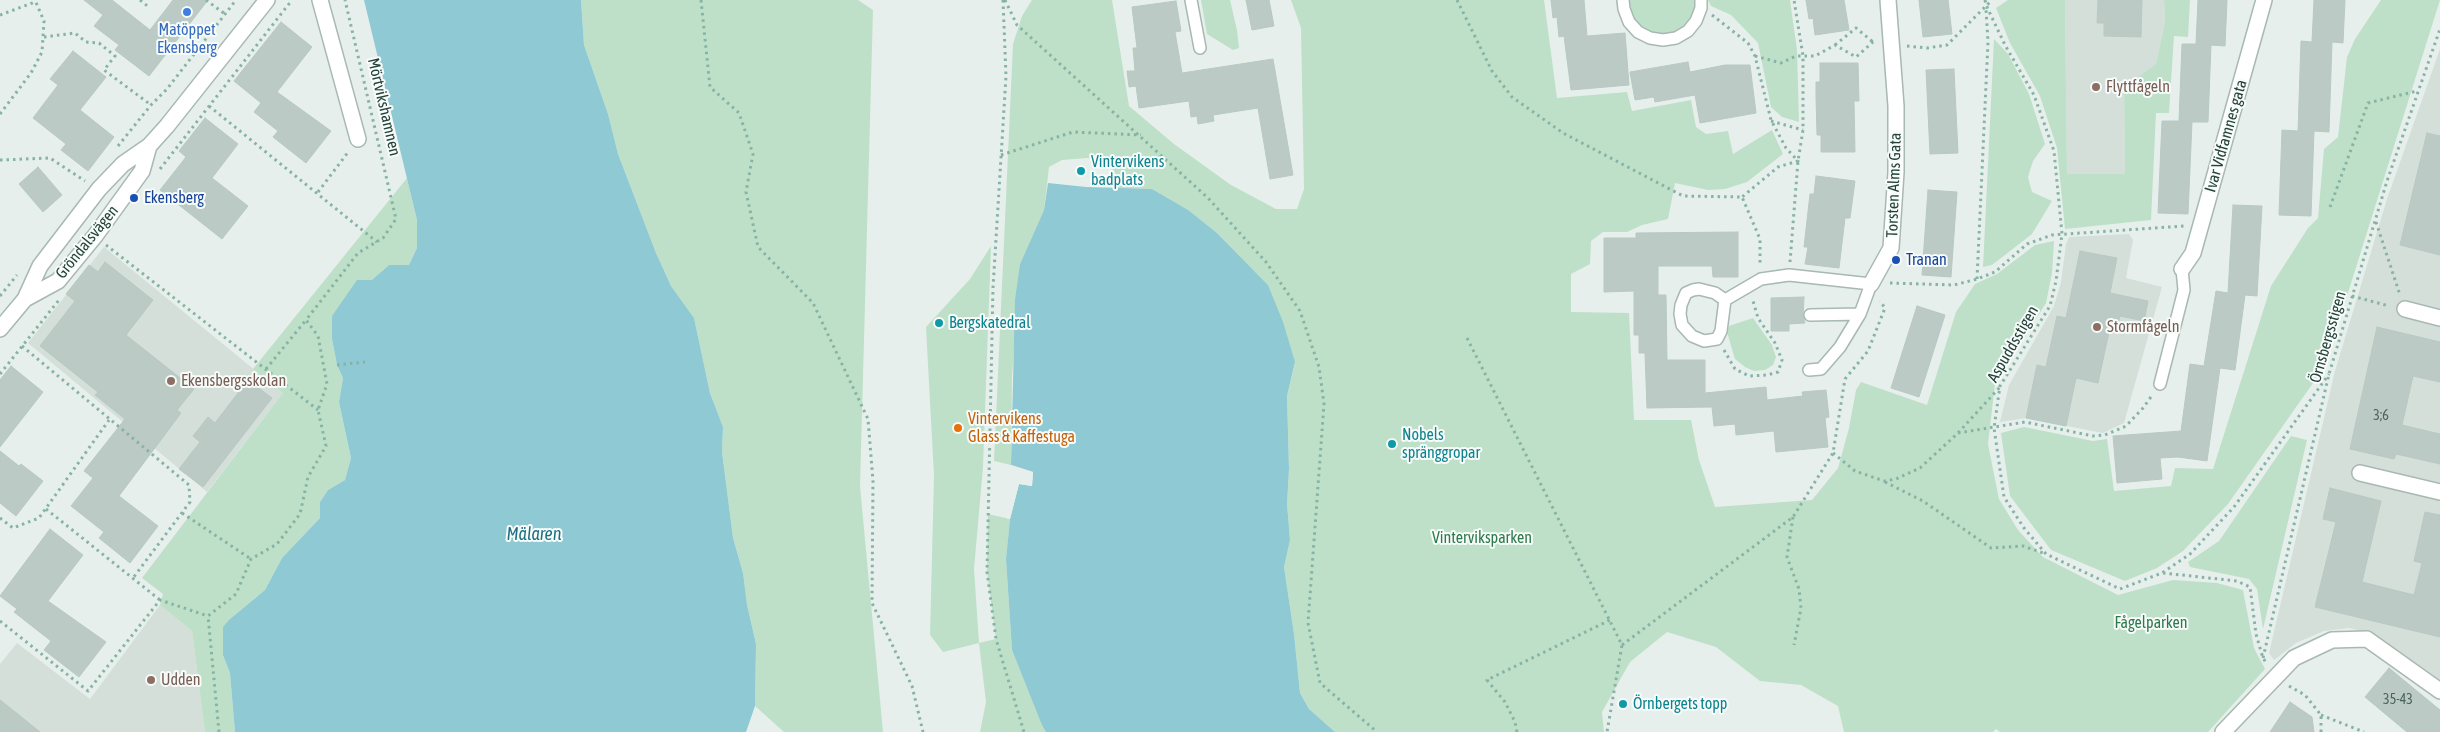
<!DOCTYPE html>
<html>
<head>
<meta charset="utf-8">
<style>
	body { margin:0 }
	canvas { display:block; background:#e6efeb }
</style>
</head>
<body>
<canvas width="2440" height="732"></canvas>
<script>
const context = document.querySelector('canvas').getContext('2d');
context.lineJoin = 'round';
function fillPath(path, color) {
  context.fillStyle = color;
  context.fill(path, 'evenodd');
}
function poly(rows) {
  const path = new Path2D();
  for (const r of rows) {
    path.moveTo(r[0], r[1]);
    for (let i = 2; i < r.length; i += 2) path.lineTo(r[i], r[i + 1]);
  }
  return path;
}
function strokePath(path, color, width, dash) {
  context.strokeStyle = color;
  context.lineWidth = width;
  context.lineCap = dash ? 'butt' : 'round';
  context.setLineDash(dash || []);
  context.stroke(path);
}
function drawText(font, color, halo, rows, align = 'center') {
  context.font = font + ' "Asap Condensed",sans-serif';
  context.lineWidth = 4;
  context.setLineDash([]);
  context.textBaseline = 'middle';
  context.strokeStyle = halo;
  context.fillStyle = color;
  for (const [text, x, y, turn = 0] of rows) {
    context.save();
    context.translate(x, y);
    context.rotate((+turn || 0) * Math.PI / 180);
    context.textAlign = isNaN(turn) ? turn : align;
    if (halo) context.strokeText(text, 0, 0);
    context.fillText(text, 0, 0);
    context.restore();
  }
}
const built = poly([
	[2065,0,2164,0,2165,22,2156,65,2124,88,2125,174,2067,174],
	[2440,49,2440,684,2373,634,2349,628,2324,631,2296,643,2274,660,2269,653,2335,371,2387,199],
	[2129,234,2133,240,2126,278,2162,287,2124,423,2103,433,2026,418,2000,422,2009,385,2054,306,2061,282,2066,244,2069,237],
	[104,247,283,393,207,492,28,343],
	[160,605,192,631,205,732,0,732,0,664,17,643,90,699]
]);
const green = poly([
	[581,0,858,0,873,10,860,486,883,732,784,732,755,706,756,644,747,605,743,573,733,538,722,452,723,427,710,393,694,318,671,286,656,253,618,154,608,114,584,45],
	[1032,0,1112,0,1129,106,1174,144,1231,185,1276,209,1297,209,1304,189,1301,28,1291,0,1544,0,1557,98,1627,92,1632,111,1691,100,1696,127,1706,134,1728,131,1733,154,1772,130,1783,154,1747,182,1725,189,1708,190,1675,183,1668,219,1642,225,1627,232,1603,232,1591,241,1590,264,1571,274,1571,312,1629,313,1634,420,1691,420,1699,460,1715,507,1812,500,1838,468,1849,428,1856,390,1861,382,1927,405,1956,312,1975,284,1997,274,2035,245,2054,241,2052,273,2046,303,1995,384,1988,444,1999,499,2018,530,2043,557,2118,595,2173,580,2217,583,2243,590,2254,648,2265,669,2208,732,2000,732,1996,729,1993,732,1844,732,1838,706,1801,685,1760,681,1716,647,1667,632,1630,662,1602,712,1604,732,1335,732,1309,709,1300,693,1294,634,1284,567,1290,540,1287,504,1289,469,1287,396,1295,363,1268,285,1217,233,1187,210,1152,189,1118,188,1115,174,1107,160,1087,158,1062,160,1049,167,1044,210,1020,264,1012,377,1011,465,994,461,1013,44,1022,16],
	[1201,0,1230,0,1237,30,1239,48,1233,50,1207,34],
	[1629,0,1696,0,1696,2,1693,16,1685,27,1672,34,1658,34,1644,30,1634,20,1629,7],
	[1708,0,1790,0,1797,50,1799,122,1782,117,1771,107,1758,43,1731,15,1711,6],
	[2008,0,2065,0,2067,174,2125,174,2124,88,2156,64,2165,22,2164,0,2190,0,2188,37,2174,36,2169,113,2156,113,2151,220,2065,229,2057,148,2040,96,2010,43,1996,8],
	[2381,0,2440,0,2325,366,2228,504,2183,551,2157,568,2125,581,2051,550,2010,496,2001,433,2024,427,2093,441,2107,439,2114,491,2171,486,2175,468,2213,469,2271,286,2308,228,2318,218,2324,149,2338,137,2347,57,2355,39],
	[1994,39,2008,54,2029,94,2045,144,2033,161,2028,177,2032,192,2052,201,2032,234,1992,265,1983,267],
	[407,178,417,220,417,248,409,265,389,265,332,316,332,339,337,365,343,378,339,402,351,458,345,480,328,490,320,502,320,518,282,558,265,590,230,619,223,655,230,673,235,732,205,732,192,631,160,605,163,594,142,578,283,393,253,369],
	[991,246,983,467,974,569,979,643,996,639,987,572,988,514,1010,519,1006,559,1012,650,1046,732,980,732,986,702,979,643,943,652,930,635,934,476,926,327,970,279],
	[1753,318,1772,345,1776,357,1773,365,1765,370,1754,371,1745,367,1735,359,1727,332,1729,326],
	[2291,436,2307,440,2263,629,2257,589,2249,579,2190,567,2188,562,2219,541]
]);
const water = poly([
	[364,0,581,0,584,45,608,114,618,154,656,253,671,286,694,318,710,393,723,427,722,452,733,538,743,573,747,605,756,644,755,706,746,732,235,732,230,673,223,655,223,627,230,619,265,590,282,558,320,518,320,502,328,490,345,480,351,458,339,402,343,378,337,365,332,339,332,316,357,280,372,280,389,265,409,265,417,248,417,220],
	[1048,183,1086,187,1152,189,1188,210,1217,233,1268,285,1283,322,1295,362,1287,396,1289,469,1287,504,1290,540,1284,567,1294,634,1300,693,1309,709,1335,732,1046,732,1042,725,1012,650,1006,559,1010,519,1019,484,1032,486,1033,472,1011,465,1015,300,1020,264,1044,210]
]);
const pier = poly([
	[1011,465,1033,472,1032,486,1019,484,1010,519,1007,519,1017,483,1030,483,1030,474,1011,467]
]);
const building = poly([
	[84,0,112,0,150,30,173,0,208,0,149,76,115,50,119,45,94,26,103,15,84,0],
	[1246,0,1269,0,1274,26,1252,30,1246,0],
	[1551,0,1584,0,1587,36,1625,33,1629,85,1571,90,1564,36,1559,37,1557,17,1553,18,1551,0],
	[1806,0,1844,0,1849,30,1815,35,1813,18,1809,19,1806,0],
	[1919,0,1948,0,1952,34,1923,37,1919,0],
	[2098,0,2142,0,2141,37,2104,36,2104,23,2097,23,2098,0],
	[2198,0,2227,0,2225,46,2211,45,2208,122,2192,122,2188,214,2158,213,2162,121,2184,121,2179,121,2182,44,2196,44,2198,0],
	[2314,0,2345,0,2343,43,2332,42,2329,132,2314,131,2311,216,2279,215,2282,130,2298,131,2301,41,2312,42,2314,0],
	[1176,1,1181,31,1175,32,1182,73,1273,59,1293,175,1270,179,1258,108,1213,115,1214,121,1198,124,1197,116,1191,117,1189,101,1139,108,1136,86,1129,87,1127,71,1135,71,1133,48,1137,48,1132,7,1176,1],
	[281,22,312,47,277,92,331,131,306,163,273,137,278,131,254,112,261,103,234,81,281,22],
	[73,51,106,77,80,110,114,137,88,171,61,150,66,144,33,118,58,85,50,79,73,51],
	[1688,62,1690,72,1725,65,1750,65,1756,113,1700,123,1695,95,1655,102,1654,97,1635,100,1630,72,1688,62],
	[1820,63,1858,63,1859,101,1854,101,1855,152,1821,152,1821,135,1817,135,1816,97,1816,82,1820,82,1820,63],
	[1954,69,1958,153,1930,154,1926,70,1954,69],
	[205,118,238,144,212,178,248,206,222,239,160,190,186,157,179,151,205,118],
	[2427,133,2440,136,2440,255,2400,245,2427,133],
	[38,167,62,195,43,212,19,184,38,167],
	[1816,176,1855,181,1850,218,1845,218,1839,268,1805,264,1808,247,1804,247,1810,194,1814,194,1816,176],
	[1928,190,1957,192,1951,277,1922,275,1928,190],
	[2233,205,2262,206,2257,296,2245,295,2235,370,2220,368,2207,461,2178,457,2160,458,2162,479,2117,483,2113,436,2181,431,2190,364,2204,366,2216,291,2228,293,2233,205],
	[1738,232,1738,277,1713,277,1712,266,1658,266,1658,295,1666,295,1667,360,1705,360,1705,393,1766,387,1767,400,1803,396,1802,392,1826,390,1829,417,1825,418,1828,447,1776,452,1774,431,1736,435,1735,424,1714,426,1712,407,1647,408,1645,353,1639,353,1639,335,1634,335,1634,291,1604,292,1604,238,1636,238,1636,233,1738,232],
	[2080,251,2117,258,2110,293,2148,301,2144,321,2120,316,2116,333,2109,332,2098,383,2076,378,2066,426,2026,418,2037,365,2046,367,2057,316,2066,318,2080,251],
	[105,262,153,300,126,335,194,389,177,410,181,413,119,496,158,526,130,563,99,538,104,532,71,506,93,478,84,471,125,419,95,395,98,392,40,346,75,301,66,294,89,265,98,272,105,262],
	[1804,297,1803,316,1805,323,1789,324,1789,331,1771,331,1771,298,1804,297],
	[1917,306,1945,315,1919,397,1891,388,1917,306],
	[2377,327,2440,342,2440,382,2413,376,2402,425,2440,434,2440,464,2396,454,2394,459,2350,449,2377,327],
	[11,366,43,392,0,447,0,380,11,366],
	[248,380,272,398,203,487,179,469,200,442,193,436,208,417,215,423,248,380],
	[0,451,19,466,21,464,43,481,16,516,0,503,0,451],
	[2330,488,2381,501,2362,582,2414,595,2422,563,2414,561,2425,512,2440,515,2440,637,2315,607,2336,522,2323,519,2330,488],
	[50,529,83,555,48,601,106,642,79,677,44,650,51,641,14,612,17,609,0,596,50,529],
	[2389,668,2440,710,2440,732,2407,732,2365,697,2389,668],
	[0,700,14,711,40,732,0,732,0,700],
	[2290,702,2312,717,2314,732,2270,732,2290,702]
]);
const path = poly([
	[140,0,150,8],
	[206,0,225,14],
	[701,0,710,87,739,113,753,154,746,192,758,247,813,303,868,419,873,481,872,603,912,686,923,732],
	[1003,0,1006,76,993,288,987,572,996,639,1024,732],
	[1005,0,1017,25,1208,198,1266,262,1300,311,1319,367,1324,404,1308,623,1320,683,1377,732],
	[1457,0,1492,71,1512,97,1563,133,1683,196,1742,197,1760,239,1760,266],
	[1985,0,1986,5,2005,45,2034,95,2054,151,2062,234,2056,281,2050,306,2000,386,1994,428,2004,497,2024,528,2046,554,2120,589,2162,573,2190,554,2234,507,2329,374],
	[0,15,35,2],
	[1712,15,1748,43,1755,56,1771,120,1786,148,1798,161,1778,167,1742,197],
	[44,37,75,33,86,42,99,43,115,56,104,70,151,105],
	[1835,45,1856,28,1873,42],
	[1907,46,1927,48,1947,45,1992,0],
	[1755,56,1781,63,1796,56,1815,56,1835,45,1856,57,1873,42,1876,42],
	[209,106,377,242],
	[0,114,31,73,42,52,44,21,35,0],
	[1771,121,1803,130],
	[118,146,151,105,167,89,236,0],
	[1001,155,1073,132,1141,135],
	[0,160,50,158,85,181],
	[160,169,292,0],
	[318,192,349,151],
	[2330,207,2368,103,2417,91],
	[2376,222,2400,295],
	[106,245,318,410],
	[1790,262,1798,161,1803,130,1803,56,1794,0],
	[1977,279,1988,42,1986,9],
	[1890,283,1954,285,1977,279,1995,272,2027,244,2052,235,2184,226],
	[0,296,17,275],
	[2352,296,2389,306],
	[1467,338,1622,645,1607,732],
	[22,346,189,485,190,502,133,578],
	[1724,350,1735,369,1749,376,1767,375,1778,372,1782,360,1775,343,1758,318,1753,301],
	[337,365,365,362],
	[266,369,306,320],
	[0,374,59,300],
	[1958,433,2025,422,2093,436,2105,435,2126,426,2143,408,2153,394],
	[1833,453,1855,471,1884,481,1896,479,1920,468,1958,433,2000,387],
	[1885,482,1923,501,1991,548,2023,546,2046,554],
	[46,509,160,600],
	[182,513,251,559],
	[1793,517,1787,557,1799,589,1801,608,1794,645],
	[0,518,13,528,39,518,109,420],
	[2163,573,2237,581,2250,587,2256,634,2263,658,2267,664],
	[0,621,88,691,160,600,208,616],
	[1622,645,1793,517,1833,453,1845,379,1868,351,1885,308,1880,301],
	[2263,658,2329,374,2387,181,2440,29],
	[2289,686,2305,695,2321,715,2321,732],
	[2321,715,2364,732],
	[219,732,208,616,236,594,251,559,277,544,300,514,308,477,326,446,318,410,327,384,318,336,306,320,358,253,383,238,396,219,345,0],
	[1517,732,1515,722,1505,702,1487,680,1610,620]
]);
const lane = poly([
	[1191,0,1200,48],
	[1623,0,1624,9,1629,22,1638,32,1650,38,1663,40,1676,38,1688,31,1696,21,1701,8,1701,0],
	[1725,300,1721,331,1717,339,1704,341,1692,336,1682,325,1680,314,1681,305,1686,293,1693,290,1699,289,1715,293,1725,300,1761,279,1789,275,1871,284,1860,314,1840,347,1821,369,1809,370],
	[1810,315,1860,314],
	[2160,384,2184,290,2182,269]
]);
const street = poly([
	[320,0,358,139],
	[2182,269,2193,253,2264,0],
	[1871,284,1891,248,1896,172,1896,106,1888,0],
	[25,299,58,281,95,236,142,171,149,146],
	[2405,309,2440,318],
	[0,329,25,299,40,266,99,189,123,164,149,146,167,126,267,0],
	[2360,473,2440,492],
	[2223,732,2294,658,2332,640,2367,639,2440,691]
]);
const markers = [
	[187,12,5,"#3f7fe0"],
	[2096,87,5,"#8d6e63"],
	[1081,171,5,"#0f9aa8"],
	[134,198,5,"#1a4fb4"],
	[1896,260,5,"#1a4fb4"],
	[939,323,5,"#0f9aa8"],
	[2097,327,5,"#8d6e63"],
	[171,381,5,"#8d6e63"],
	[958,428,5,"#e8710a"],
	[1392,444,5,"#0f9aa8"],
	[151,680,5,"#8d6e63"],
	[1623,704,5,"#0f9aa8"]
];
const numberNames = [
	["3;6",2381,416],
	["35-43",2398,700]
];
const shopNames = [
	["Matöppet",187,30],
	["Ekensberg",187,48]
];
const educationNames = [
	["Flyttfågeln",2106,87],
	["Stormfågeln",2107,327],
	["Ekensbergsskolan",181,381],
	["Udden",161,680]
];
const streetNames = [
	["Mörtvikshamnen",384,107,77],
	["Ivar Vidfamnes gata",2226,136,-74],
	["Torsten Alms Gata",1894,185,-88],
	["Gröndalsvägen",87,242,-51],
	["Örnsbergsstigen",2328,337,-74],
	["Aspuddsstigen",2013,344,-60]
];
const cultureNames = [
	["Vintervikens",1091,162],
	["badplats",1091,180],
	["Bergskatedral",949,323],
	["Nobels",1402,435],
	["spränggropar",1402,453],
	["Örnbergets topp",1633,704]
];
const transitNames = [
	["Ekensberg",144,198],
	["Tranan",1906,260]
];
const foodNames = [
	["Vintervikens",968,419],
	["Glass & Kaffestuga",968,437]
];
const parkNames = [
	["Vinterviksparken",1482,538],
	["Fågelparken",2151,623]
];
const waterNames = [
	["Mälaren",534,534]
];
fillPath(built, '#d4dfda');
fillPath(green, '#bfe0c8');
fillPath(water, '#8ec9d4');
fillPath(pier, '#e6efeb');
fillPath(building, '#bbcac4');
strokePath(building, '#b8c9c2', 1);
strokePath(lane, '#a8b8b2', 14);
strokePath(street, '#a8b8b2', 18);
strokePath(path, '#86b3a5', 3, [2.5, 4]);
strokePath(lane, '#fff', 11);
strokePath(street, '#fff', 15);
for (const [x, y, r, color] of markers) {
  const dot = new Path2D();
  dot.arc(x, y, r, 0, 2 * Math.PI);
  context.fillStyle = color;
  context.fill(dot);
  strokePath(dot, '#f7fbf9', 2);
}
drawText('14px', '#4a645c', null, numberNames);
drawText('16px', '#366cbe', '#f7fbf9', shopNames);
drawText('16px', '#785e54', '#f7fbf9', educationNames, 'left');
drawText('16px', '#24423a', '#f7fbf9', streetNames);
drawText('16px', '#0d838f', '#f7fbf9', cultureNames, 'left');
drawText('16px', '#164399', '#f7fbf9', transitNames, 'left');
drawText('16px', '#c56008', '#f7fbf9', foodNames, 'left');
drawText('16px', '#2d7a4b', '#f7fbf9', parkNames);
drawText('italic 18px', '#1c6f80', '#f7fbf9', waterNames);
</script>
</body>
</html>
